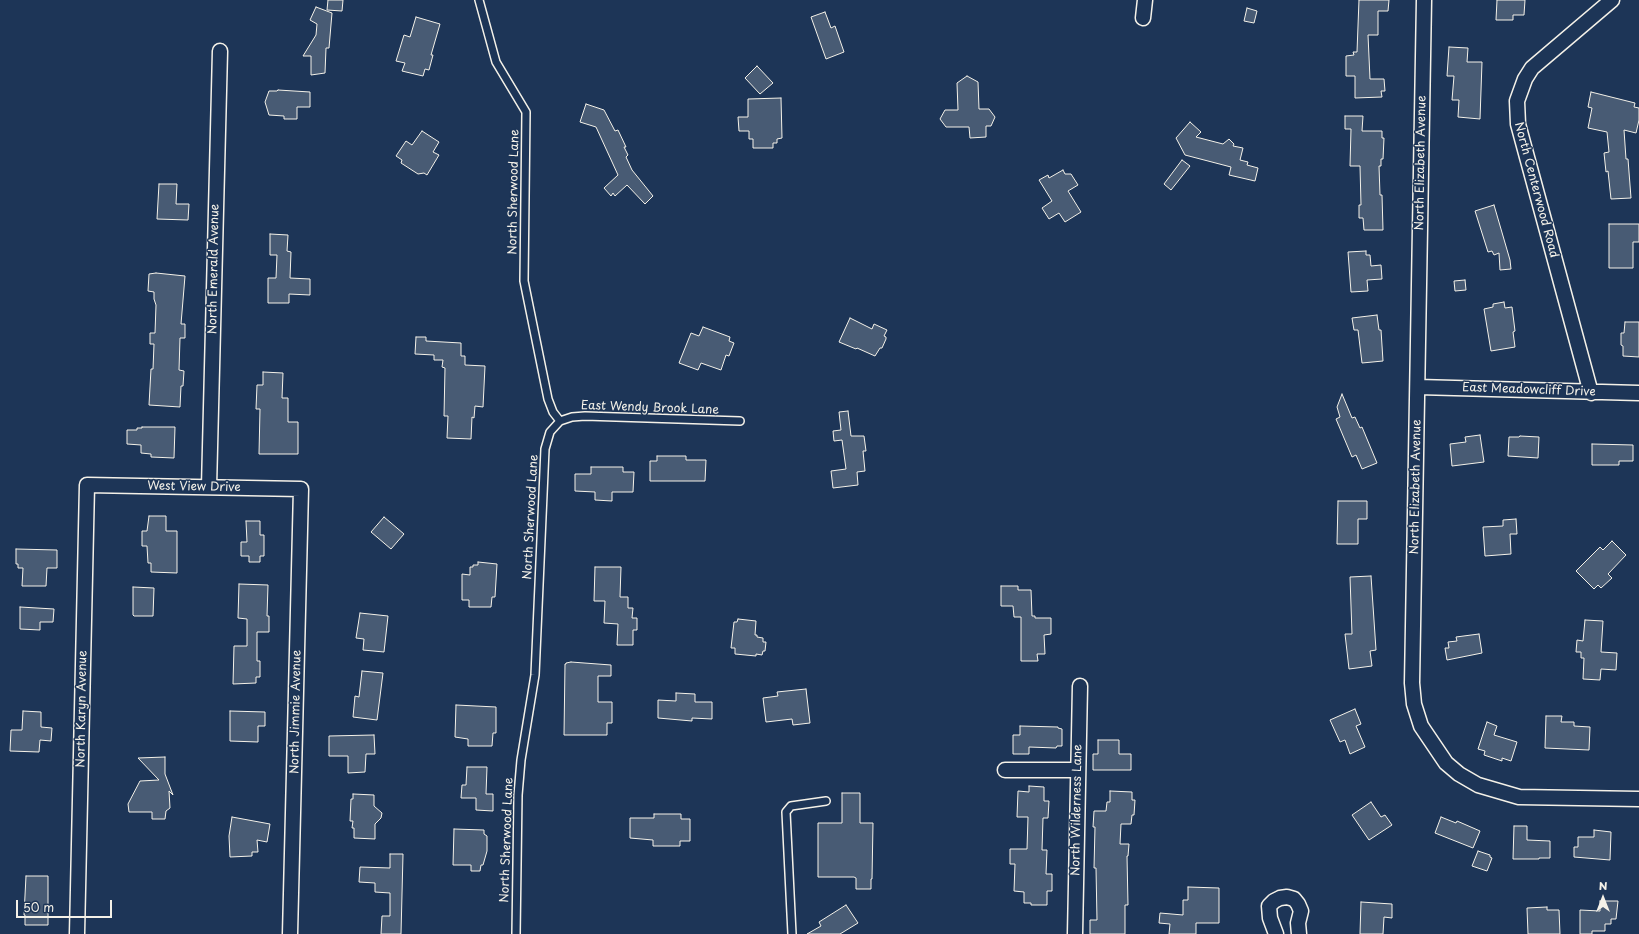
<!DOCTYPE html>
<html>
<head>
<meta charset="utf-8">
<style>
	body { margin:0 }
	#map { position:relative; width:1639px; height:934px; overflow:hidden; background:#1d3557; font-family:"Playpen Sans",sans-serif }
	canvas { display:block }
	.north { position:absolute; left:1583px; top:878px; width:40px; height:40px; -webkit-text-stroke:3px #1d3557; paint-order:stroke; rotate:0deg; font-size:11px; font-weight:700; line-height:16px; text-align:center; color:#f4f1e8 }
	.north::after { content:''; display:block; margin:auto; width:14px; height:18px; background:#f4f1e8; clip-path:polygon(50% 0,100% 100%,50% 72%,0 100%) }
	.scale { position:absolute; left:16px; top:900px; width:96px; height:18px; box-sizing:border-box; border:2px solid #f4f1e8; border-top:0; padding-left:5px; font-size:12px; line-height:14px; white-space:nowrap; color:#f4f1e8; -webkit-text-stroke:3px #1d3557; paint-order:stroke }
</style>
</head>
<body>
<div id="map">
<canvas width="1639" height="934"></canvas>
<div class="north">N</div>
<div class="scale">50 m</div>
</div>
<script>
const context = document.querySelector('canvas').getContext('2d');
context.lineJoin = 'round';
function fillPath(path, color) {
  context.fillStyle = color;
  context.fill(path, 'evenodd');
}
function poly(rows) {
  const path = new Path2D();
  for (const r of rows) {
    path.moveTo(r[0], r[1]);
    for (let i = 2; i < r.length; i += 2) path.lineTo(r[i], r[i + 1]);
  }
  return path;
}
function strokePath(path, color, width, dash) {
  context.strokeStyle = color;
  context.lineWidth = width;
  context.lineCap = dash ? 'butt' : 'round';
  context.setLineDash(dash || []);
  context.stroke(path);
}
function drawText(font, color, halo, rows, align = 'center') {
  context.font = font + ' "Playpen Sans",sans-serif';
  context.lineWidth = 3;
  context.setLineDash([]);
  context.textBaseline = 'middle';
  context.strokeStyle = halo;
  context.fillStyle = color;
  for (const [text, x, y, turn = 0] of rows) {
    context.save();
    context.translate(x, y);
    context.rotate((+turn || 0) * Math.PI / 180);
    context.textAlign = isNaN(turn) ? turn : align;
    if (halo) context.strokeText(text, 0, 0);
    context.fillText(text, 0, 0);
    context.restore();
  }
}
const building = poly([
	[328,0,343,0,342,11,327,10,328,0],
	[1359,0,1389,0,1388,11,1378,11,1378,35,1368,35,1370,79,1384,79,1385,91,1381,91,1382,97,1355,98,1355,76,1346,76,1346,56,1354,55,1353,52,1357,52,1359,0],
	[1497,0,1525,0,1524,15,1513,15,1513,20,1496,20,1497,0],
	[316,7,332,13,329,48,326,48,325,73,311,75,311,56,303,56,316,35,317,24,310,20,316,7],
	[1247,8,1257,11,1254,23,1244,21,1247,8],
	[825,12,831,28,835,26,844,52,826,59,811,17,825,12],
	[416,17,440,24,431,55,433,55,429,70,425,69,423,76,402,71,405,63,396,61,404,35,410,37,416,17],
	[1449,47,1468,48,1467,62,1482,62,1480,119,1458,117,1459,100,1452,100,1454,76,1447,76,1449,47],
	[757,66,773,83,760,94,745,78,757,66],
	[967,76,978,82,979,109,989,109,995,117,991,126,986,126,986,137,970,138,969,127,946,127,940,119,945,110,958,110,957,83,967,76],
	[278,90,310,92,310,107,297,107,297,119,284,119,284,116,269,115,265,102,269,91,277,91,278,90],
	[1591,92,1635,103,1634,107,1639,108,1639,120,1636,133,1624,130,1626,159,1628,159,1631,198,1611,199,1608,171,1606,172,1604,153,1609,152,1607,132,1588,128,1592,108,1588,107,1591,92],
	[781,98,782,138,777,139,777,143,773,143,773,148,753,148,753,139,749,139,749,131,739,131,738,117,748,117,748,99,781,98],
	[586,104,604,110,615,131,618,130,626,147,624,147,628,155,626,157,632,170,653,196,645,204,627,185,615,196,613,193,611,196,604,188,618,175,596,127,580,122,586,104],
	[1345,116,1363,116,1362,131,1382,131,1382,138,1384,138,1383,159,1381,159,1381,166,1379,166,1380,195,1382,195,1383,230,1364,230,1363,218,1359,218,1359,205,1361,205,1360,166,1350,166,1351,129,1345,129,1345,116],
	[1190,122,1201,132,1196,137,1223,144,1229,139,1234,144,1233,146,1243,148,1240,160,1248,162,1247,165,1258,168,1255,181,1229,175,1231,167,1185,155,1176,138,1190,122],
	[422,131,439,142,433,152,439,155,427,175,424,173,418,174,401,163,402,160,396,156,406,141,412,145,422,131],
	[1182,160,1190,166,1171,190,1164,184,1182,160],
	[1063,170,1065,174,1071,174,1078,185,1068,191,1081,212,1065,222,1059,213,1049,219,1042,208,1052,201,1039,180,1048,175,1049,178,1063,170],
	[159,184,177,184,176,204,189,204,188,220,157,219,159,184],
	[1494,205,1510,260,1511,269,1500,270,1499,253,1494,255,1492,251,1488,252,1475,211,1494,205],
	[1609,224,1639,224,1639,242,1633,242,1633,268,1609,268,1609,224],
	[270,234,288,235,287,251,291,252,290,278,310,279,310,295,289,294,289,303,268,303,268,278,276,278,277,255,270,255,270,234],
	[1366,251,1366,255,1370,255,1371,266,1381,265,1382,279,1367,280,1368,291,1351,292,1348,252,1366,251],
	[156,273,185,276,181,324,185,324,185,338,180,338,179,370,184,371,183,386,181,386,180,407,149,405,151,369,153,369,154,344,150,344,150,333,155,333,156,305,154,299,154,292,148,291,149,274,156,273],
	[1465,280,1466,290,1455,291,1454,281,1465,280],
	[1504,302,1505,308,1512,307,1515,331,1513,332,1515,347,1491,351,1484,309,1493,307,1493,304,1504,302],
	[1377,315,1379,330,1381,330,1383,361,1362,363,1358,330,1354,330,1352,318,1377,315],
	[850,318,872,329,874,324,887,330,884,336,886,337,886,339,882,348,880,348,875,356,857,348,856,349,839,342,850,318],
	[1625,322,1639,322,1639,357,1623,356,1623,346,1621,345,1621,333,1624,333,1625,322],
	[703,327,730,337,729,341,734,343,729,356,726,355,721,370,701,363,698,370,679,363,691,333,699,336,703,327],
	[416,337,426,337,426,341,461,343,461,356,465,356,465,365,485,366,483,407,475,406,474,418,472,417,471,439,447,438,448,416,444,416,445,368,442,367,443,360,434,360,434,355,415,354,416,337],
	[263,372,283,373,282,398,288,398,288,422,298,422,298,454,259,454,260,409,256,409,257,385,263,385,263,372],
	[1342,394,1352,418,1355,417,1360,428,1362,427,1377,463,1362,469,1356,455,1352,457,1336,419,1340,417,1337,407,1342,394],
	[848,411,851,436,864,436,866,451,863,451,865,471,857,472,858,485,833,488,831,471,846,469,842,440,834,441,833,431,841,430,839,412,848,411],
	[142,427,175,427,174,458,151,457,151,454,141,453,141,445,127,444,127,430,137,430,137,428,142,428,142,427],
	[1480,435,1484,462,1452,466,1450,444,1466,442,1465,437,1480,435],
	[1520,436,1539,437,1538,458,1508,456,1509,437,1519,437,1520,436],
	[1592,444,1633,445,1633,461,1619,461,1619,465,1592,465,1592,444],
	[657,456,686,456,686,460,706,460,705,481,650,481,650,461,657,461,657,456],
	[591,467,623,467,623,472,634,472,633,492,612,492,612,501,595,500,595,492,575,491,575,474,591,474,591,467],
	[1338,501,1367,501,1367,519,1358,519,1358,544,1337,544,1338,501],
	[149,516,166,516,166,531,177,531,177,573,151,572,151,563,148,563,147,546,142,546,142,531,147,531,149,516],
	[384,517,404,534,391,549,371,532,384,517],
	[1516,519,1517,534,1510,534,1511,554,1485,556,1483,527,1503,526,1503,520,1516,519],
	[246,521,260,521,260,535,264,535,264,556,260,556,260,562,249,562,249,556,241,556,241,542,247,542,246,521],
	[1612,541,1626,555,1608,574,1612,578,1601,588,1598,585,1594,589,1576,571,1600,547,1603,550,1612,541],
	[16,549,57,550,57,568,47,568,46,586,22,586,23,568,18,568,18,564,16,564,16,549],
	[478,562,497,564,495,597,492,597,491,607,469,607,469,600,462,600,462,574,470,575,470,567,473,567,473,565,478,565,478,562],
	[595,567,621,567,620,597,628,597,628,608,633,608,632,618,637,618,637,630,633,630,633,645,617,645,618,624,604,623,605,601,594,601,595,567],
	[1371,576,1376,650,1370,651,1372,666,1349,669,1345,634,1352,634,1350,577,1371,576],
	[239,584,268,585,267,616,269,616,269,632,257,632,257,661,260,661,260,677,256,677,256,683,233,684,234,646,247,646,247,619,238,618,239,584],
	[1001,586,1018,586,1018,590,1031,590,1032,616,1035,616,1035,618,1051,618,1051,634,1044,635,1045,654,1037,654,1038,661,1021,661,1021,617,1014,617,1013,606,1001,606,1001,586],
	[133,587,154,588,153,616,134,616,133,615,133,587],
	[20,607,54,609,53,622,40,622,40,630,20,629,20,607],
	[360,613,388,616,384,652,363,650,364,639,356,638,360,613],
	[738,619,756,621,755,635,757,635,757,637,763,638,763,642,766,642,765,651,763,651,762,655,756,654,756,656,735,654,735,648,731,648,734,622,737,622,738,619],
	[1585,620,1603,621,1601,652,1617,653,1616,670,1601,669,1600,680,1583,679,1584,658,1581,658,1581,652,1576,652,1577,640,1583,641,1585,620],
	[1479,634,1482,653,1447,660,1445,648,1449,648,1448,642,1457,641,1456,637,1479,634],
	[571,662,611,665,611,676,598,676,598,702,612,702,612,723,607,723,607,735,564,735,565,664,566,664,566,663,571,662],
	[362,671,383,673,377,720,353,717,355,696,359,697,362,671],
	[806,689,810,723,793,725,792,719,766,722,763,698,778,696,777,692,806,689],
	[676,693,695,694,695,702,712,702,712,719,692,718,692,721,658,718,658,700,676,701,676,693],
	[456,705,496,707,496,733,493,733,492,746,468,746,468,739,455,737,456,705],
	[1355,709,1361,724,1356,726,1365,747,1350,754,1345,740,1340,742,1330,720,1355,709],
	[23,711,41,712,41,727,52,728,51,741,40,740,39,752,10,751,11,730,22,730,23,711],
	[230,711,265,712,265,726,258,726,258,742,230,741,230,711],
	[1546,716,1562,716,1561,722,1574,722,1574,726,1590,727,1589,750,1545,748,1546,716],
	[1487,722,1497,726,1494,735,1517,742,1511,761,1502,758,1502,761,1484,755,1485,751,1478,749,1487,722],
	[1020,726,1058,727,1058,728,1062,729,1062,746,1057,746,1056,748,1029,747,1029,754,1013,754,1013,735,1020,735,1020,726],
	[374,735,375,754,366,754,365,772,348,773,348,756,329,756,329,736,374,735],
	[1098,740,1119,740,1119,754,1131,754,1131,770,1093,770,1093,754,1098,754,1098,740],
	[165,757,165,774,173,795,169,791,170,808,166,811,165,819,152,819,152,812,129,812,128,804,140,781,159,780,138,758,165,757],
	[467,767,487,767,486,794,493,794,493,811,476,810,476,798,461,798,462,785,466,785,467,767],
	[1029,786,1044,787,1044,801,1049,801,1048,818,1043,818,1042,850,1047,850,1046,874,1052,874,1052,891,1047,891,1047,905,1031,905,1031,903,1024,903,1024,892,1014,891,1015,864,1010,864,1010,849,1027,849,1028,817,1017,817,1018,791,1029,792,1029,786],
	[1110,791,1132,792,1132,800,1135,800,1134,815,1132,815,1131,824,1121,824,1120,844,1129,844,1128,856,1127,856,1128,905,1125,905,1125,934,1090,934,1090,920,1097,920,1096,868,1094,868,1095,827,1093,827,1094,811,1106,811,1107,802,1110,802,1110,791],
	[842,793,860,793,860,823,873,823,872,879,871,879,871,889,856,889,856,878,854,877,818,877,818,823,842,823,842,793],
	[353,794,374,795,374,806,382,813,381,818,375,824,375,839,354,838,354,828,352,828,353,821,350,821,351,799,353,799,353,794],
	[1371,802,1381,817,1385,815,1392,825,1369,840,1352,815,1371,802],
	[654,814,681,814,681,819,690,819,690,841,680,841,680,846,653,846,653,840,630,838,630,818,654,818,654,814],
	[232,817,270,824,267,842,257,840,258,852,252,852,252,856,230,857,229,836,232,817],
	[1441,817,1456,823,1457,821,1480,831,1473,848,1435,833,1441,817],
	[1514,826,1527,826,1527,840,1550,841,1550,858,1539,858,1539,859,1513,859,1514,826],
	[454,829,484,830,484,834,487,836,487,851,483,865,481,865,480,871,471,871,471,865,453,865,454,829],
	[1594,830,1611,832,1610,860,1574,857,1574,847,1578,847,1578,837,1594,837,1594,830],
	[1478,851,1490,855,1490,857,1492,858,1487,871,1472,866,1478,851],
	[390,854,403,854,401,934,381,934,382,916,390,916,390,893,375,892,375,883,359,882,360,867,390,868,390,854],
	[26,876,48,876,48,925,25,925,25,915,24,915,26,876],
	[1188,887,1219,888,1219,923,1196,923,1196,934,1169,934,1170,924,1159,923,1160,913,1183,915,1183,900,1188,900,1188,887],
	[1600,901,1618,901,1616,919,1611,919,1611,924,1605,924,1605,931,1592,931,1592,934,1580,934,1580,910,1600,911,1600,901],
	[1361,902,1392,904,1392,918,1384,917,1383,934,1360,934,1361,902],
	[846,905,858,923,840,934,807,934,821,926,819,922,846,905],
	[1547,907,1547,910,1559,910,1560,934,1528,934,1527,908,1547,907]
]);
const service = poly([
	[479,0,496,62,526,112,524,281,548,399,553,412,560,421,550,432,545,449,535,675,521,760,518,795,516,934],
	[560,421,572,417,585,416,740,421],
	[792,934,786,812,791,806,826,801]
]);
const minor = poly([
	[1424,0,1412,683,1414,704,1421,726,1446,763,1459,774,1478,785,1519,797,1639,799],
	[1143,18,1145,0],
	[1418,387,1639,393],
	[1591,393,1518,124,1517,101,1525,79,1532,68,1612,0],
	[209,487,220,51],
	[1005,770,1078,770],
	[77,934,87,485,301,489,290,934],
	[1075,934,1080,686],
	[1276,934,1270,918,1269,906,1274,901,1280,898,1287,897,1294,899,1298,904,1301,911,1298,923,1299,934]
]);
const streetNames = [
	["North Elizabeth Avenue",1421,163,-89],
	["North Centerwood Road",1536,190,75],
	["North Sherwood Lane",514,192,-89],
	["North Emerald Avenue",214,269,-89],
	["East Meadowcliff Drive",1529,390,2],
	["East Wendy Brook Lane",650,408,2],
	["West View Drive",194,487,1],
	["North Elizabeth Avenue",1416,487,-89],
	["North Sherwood Lane",531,517,-87],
	["North Karyn Avenue",82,709,-89],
	["North Jimmie Avenue",296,712,-89],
	["North Wilderness Lane",1077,810,-89],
	["North Sherwood Lane",507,840,-88]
];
fillPath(building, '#485b74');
strokePath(building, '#f4f1e8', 1);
strokePath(service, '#f4f1e8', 10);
strokePath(minor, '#f4f1e8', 17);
strokePath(service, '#1d3557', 7);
strokePath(minor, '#1d3557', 14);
drawText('12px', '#f4f1e8', '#1d3557', streetNames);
</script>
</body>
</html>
